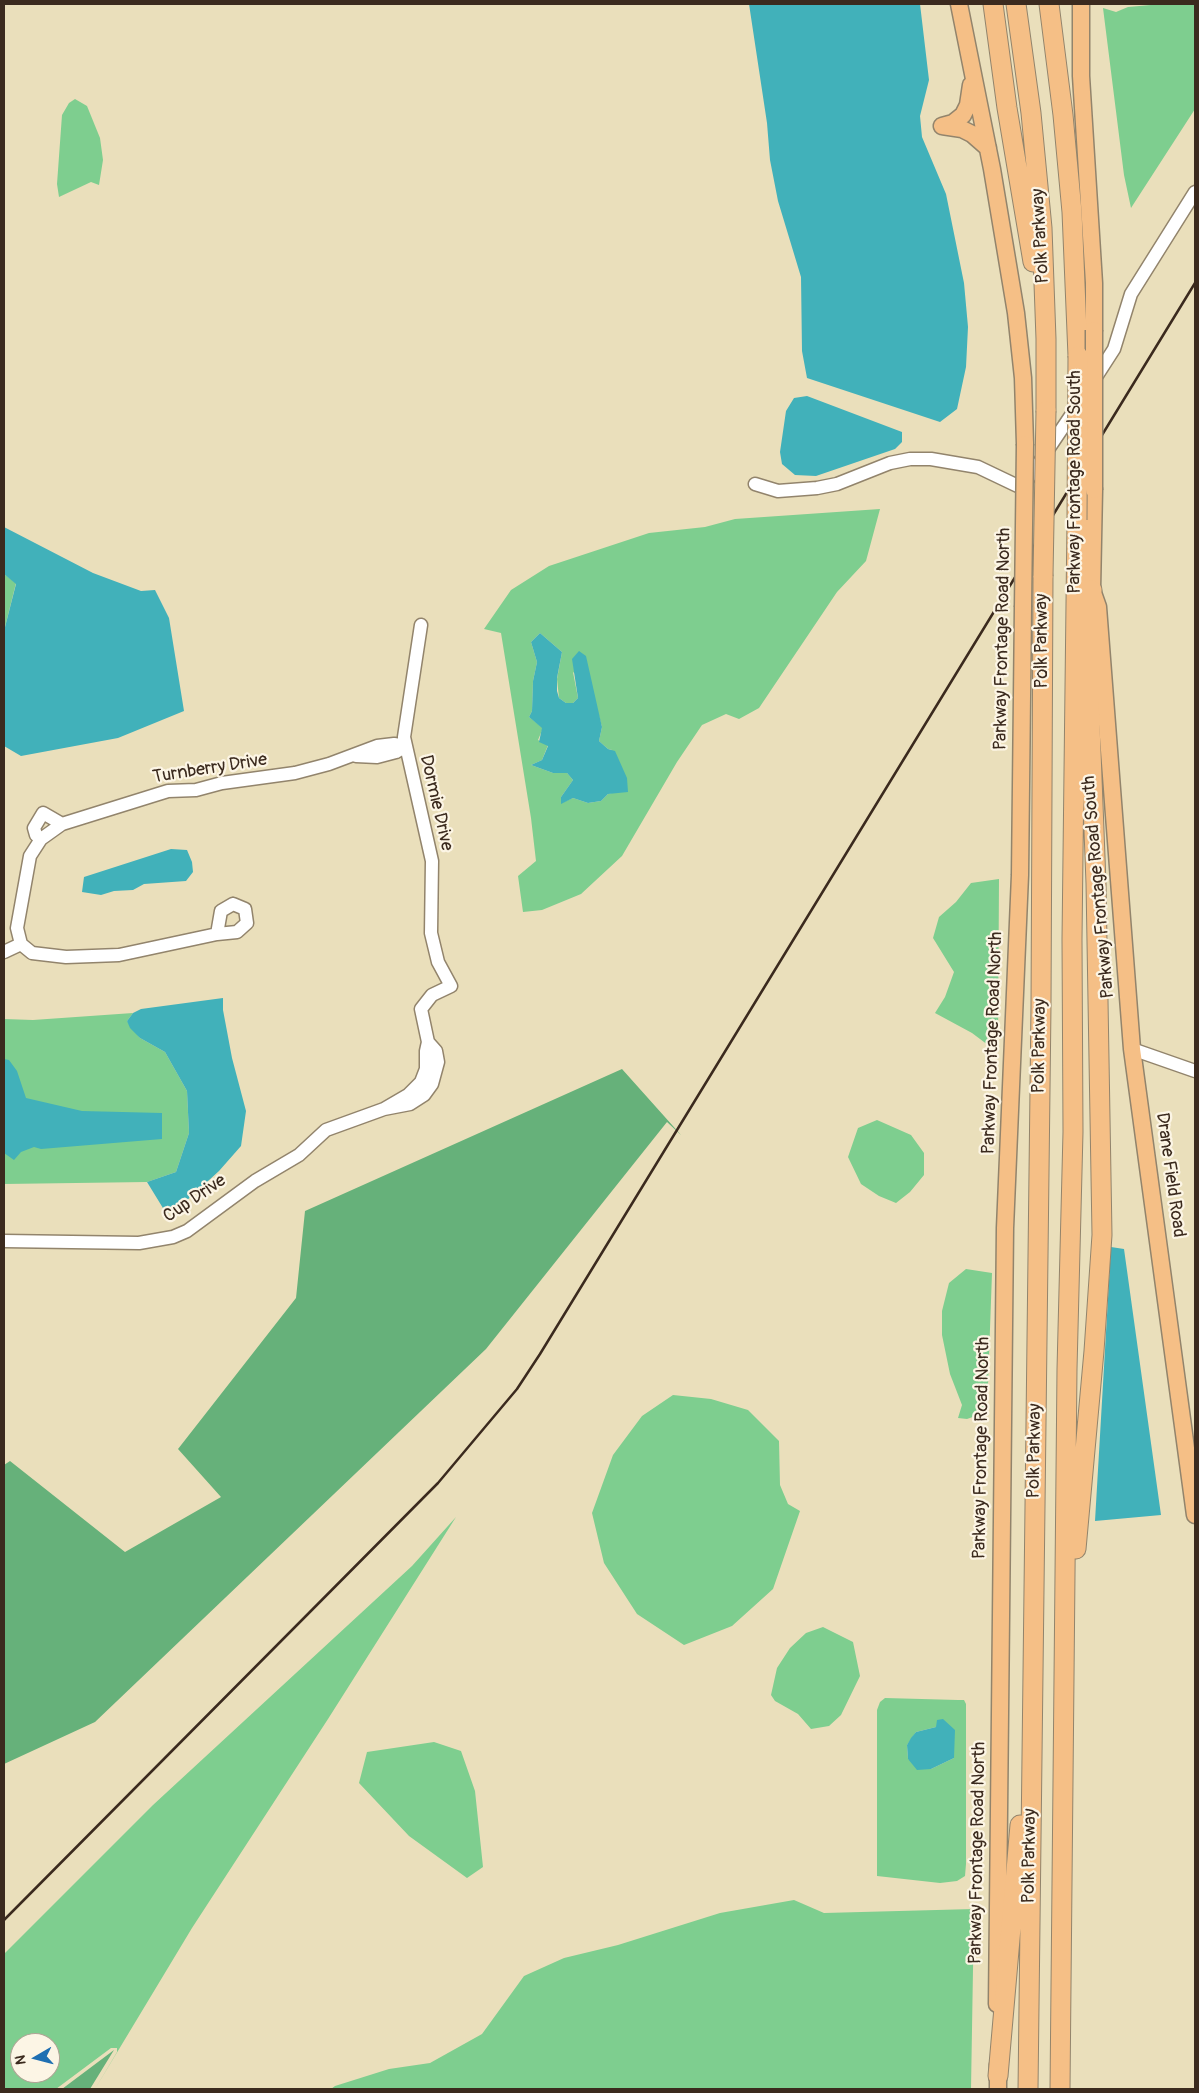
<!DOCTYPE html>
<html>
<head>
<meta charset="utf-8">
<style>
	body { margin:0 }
	#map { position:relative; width:1199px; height:2093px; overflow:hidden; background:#eadfbb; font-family:Pangolin,sans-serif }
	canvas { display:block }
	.frame { position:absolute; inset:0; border:5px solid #3b2a1e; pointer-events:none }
	.north { position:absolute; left:10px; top:2033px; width:50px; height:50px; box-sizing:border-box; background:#fcf5e5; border:1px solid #afa495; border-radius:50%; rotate:262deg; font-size:14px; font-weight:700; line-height:20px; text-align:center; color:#3b2a1e }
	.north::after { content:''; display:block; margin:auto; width:18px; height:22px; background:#1f6fb2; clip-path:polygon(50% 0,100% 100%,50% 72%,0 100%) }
</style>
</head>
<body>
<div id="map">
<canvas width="1199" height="2093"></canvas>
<div class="frame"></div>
<div class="north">N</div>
</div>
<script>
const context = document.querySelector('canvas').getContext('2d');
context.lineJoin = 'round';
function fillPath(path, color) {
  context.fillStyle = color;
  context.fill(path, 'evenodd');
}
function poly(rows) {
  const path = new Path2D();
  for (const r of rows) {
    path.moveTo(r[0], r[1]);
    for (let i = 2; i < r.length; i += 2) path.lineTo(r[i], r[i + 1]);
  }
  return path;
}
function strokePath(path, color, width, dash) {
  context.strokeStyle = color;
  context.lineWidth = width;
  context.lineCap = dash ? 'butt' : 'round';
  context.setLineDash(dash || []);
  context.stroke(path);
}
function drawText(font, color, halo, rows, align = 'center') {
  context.font = font + ' Pangolin,sans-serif';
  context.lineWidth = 4.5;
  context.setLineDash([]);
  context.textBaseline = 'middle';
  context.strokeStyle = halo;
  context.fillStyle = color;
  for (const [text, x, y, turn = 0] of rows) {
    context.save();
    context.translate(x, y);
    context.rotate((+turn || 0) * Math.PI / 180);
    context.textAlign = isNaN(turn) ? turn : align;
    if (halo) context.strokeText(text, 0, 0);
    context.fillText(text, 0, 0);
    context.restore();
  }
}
const green = poly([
	[1162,4,1195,4,1195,109,1131,208,1124,175,1103,8,1116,12,1128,7],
	[75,99,87,106,100,138,103,160,99,185,91,182,59,197,57,184,62,115,69,103],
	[880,509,866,561,837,592,759,708,739,719,726,714,702,725,677,762,622,856,581,894,542,910,523,912,518,876,536,861,531,818,501,633,484,629,511,590,549,566,649,533,705,527,735,519],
	[540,633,562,652,557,679,559,698,566,703,573,703,578,698,573,672,591,687,602,727,599,741,608,749,612,750,616,792,608,794,601,801,588,803,573,798,561,803,561,797,573,780,567,773,553,773,531,765,542,760,548,745,538,740,543,728,529,717,532,711,533,681,537,662,531,642],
	[4,574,16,583,4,631,6,685,4,688],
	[999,879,998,1046,992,1048,972,1033,935,1013,945,997,954,972,933,938,939,917,956,902,971,883],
	[133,1013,127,1021,140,1038,165,1052,187,1091,189,1133,176,1172,147,1182,4,1184,4,1019,33,1020],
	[877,1120,911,1135,924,1153,924,1175,910,1192,896,1203,879,1196,861,1184,848,1157,858,1128],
	[966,1269,992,1273,987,1412,967,1419,958,1418,962,1405,950,1374,942,1335,942,1311,949,1283],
	[673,1395,711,1399,748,1410,779,1441,780,1485,788,1504,800,1511,773,1589,732,1626,684,1645,637,1614,604,1563,592,1513,613,1455,642,1416],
	[456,1517,328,1719,192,1928,95,2089,117,2052,117,2048,111,2048,56,2089,4,2089,4,1954,153,1805,412,1566],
	[20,2043,50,2043,50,2073,20,2073],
	[823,1627,853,1642,860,1676,841,1715,829,1726,811,1729,798,1714,775,1701,771,1695,777,1668,790,1648,806,1633],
	[885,1698,958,1700,964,1700,966,1704,966,1864,965,1876,957,1881,940,1883,877,1876,877,1710,880,1702],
	[936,1727,954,1758,931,1769,908,1759,907,1745,916,1732],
	[434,1742,461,1751,475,1791,483,1867,467,1878,409,1836,359,1783,367,1752],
	[794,1900,824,1913,974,1909,971,2089,331,2089,335,2086,389,2069,430,2063,482,2034,524,1976,564,1958,618,1945,720,1913]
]);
const forest = poly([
	[622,1069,681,1135,667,1122,486,1349,95,1722,4,1764,4,1465,10,1461,125,1552,221,1497,178,1449,296,1298,305,1211],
	[114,2050,90,2089,62,2089]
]);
const water = poly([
	[749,4,920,4,929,80,920,116,922,137,946,194,964,283,968,327,966,367,957,409,940,422,807,378,802,351,801,277,778,201,770,160,767,123],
	[807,396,902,432,902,442,895,449,816,476,795,475,782,464,780,452,786,411,794,398],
	[4,527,93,573,141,591,155,590,169,618,184,711,118,738,21,756,4,746,4,631,16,584,4,574],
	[540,633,562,652,557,678,557,691,559,698,566,703,573,703,578,698,572,659,579,651,586,656,602,727,599,741,608,749,615,751,627,778,628,792,608,794,601,801,588,803,573,798,561,804,561,797,573,780,567,773,553,773,531,765,542,760,548,746,539,742,542,728,529,717,532,711,533,681,537,662,531,642],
	[171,849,187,850,192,862,193,872,186,881,144,884,133,890,114,891,101,895,82,892,84,877],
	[223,998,223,1010,232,1058,246,1111,241,1146,219,1171,174,1212,166,1213,147,1182,176,1172,189,1133,187,1091,165,1052,140,1038,130,1028,127,1021,133,1013,141,1009],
	[4,1059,9,1060,17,1071,26,1098,82,1111,162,1113,162,1139,41,1149,34,1147,21,1152,14,1160,4,1153],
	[1111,1247,1124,1249,1161,1515,1095,1521],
	[943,1719,955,1730,954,1758,931,1769,917,1770,908,1759,907,1745,911,1738,916,1732,936,1727,937,1720]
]);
const minor = poly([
	[1094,380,1114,349,1131,294,1195,192],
	[755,484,778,491,817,488,837,484,890,463,910,459,931,459,978,467,1022,488,1078,405],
	[421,625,404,737,432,861,431,933,438,962,451,986,432,995,421,1009,428,1042],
	[356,756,377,757,396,752,406,746],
	[41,839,36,835,34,828,43,813,62,824],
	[233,904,245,909,247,923,237,932,217,934,221,911,233,904],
	[217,934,119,955,66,957,32,953,21,944,17,928,30,856,41,839,62,824,168,791,196,790,222,783,295,773,329,764,377,746,394,744,406,746],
	[4,952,21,944],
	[1132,1049,1195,1071],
	[4,1241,139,1243,173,1237,187,1231,255,1181,299,1155,326,1130,384,1109,410,1104,424,1095,432,1084,438,1062,436,1051,428,1042,426,1051,426,1069,421,1082,408,1095,384,1109]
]);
const major = poly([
	[959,4,992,169,1016,313,1023,378,1025,444],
	[1081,4,1081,76,1094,283,1094,330],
	[942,126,953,123,963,115,968,105,971,85],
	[942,126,962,129,972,134,988,148],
	[1094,490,1092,590,1098,607,1132,1049,1195,1515],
	[997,2004,1005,1228,1020,875,1023,607],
	[998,2089,998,2064]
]);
const highway = poly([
	[993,4,1007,108,1033,262],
	[1016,4,1031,113,1042,228,1046,339,1046,411],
	[1049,4,1063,115,1072,212,1078,356],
	[1076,1549,1094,1351,1102,1235,1096,883,1089,699,1089,600,1092,590],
	[998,2076,1020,1825],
	[1028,2089,1041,1006,1043,576],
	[1060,2089,1067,1369,1073,1132,1072,939,1077,520]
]);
const rail = poly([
	[4,1920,438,1483,517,1389,540,1354,1195,283]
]);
const majorBridge = poly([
	[1094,490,1094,330],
	[1023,607,1025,444]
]);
const highwayBridge = poly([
	[1077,520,1078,356],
	[1043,576,1046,411]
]);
const streetNames = [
	["Polk Parkway",1041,236,-93],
	["Parkway Frontage Road South",1075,482,-90],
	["Parkway Frontage Road North",1003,639,-89],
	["Polk Parkway",1042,641,-90],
	["Turnberry Drive",210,769,-9],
	["Dormie Drive",436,803,77],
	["Parkway Frontage Road South",1099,887,-95],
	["Parkway Frontage Road North",993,1043,-88],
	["Polk Parkway",1040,1046,-89],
	["Drane Field Road",1170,1175,82],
	["Cup Drive",195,1199,-34],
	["Parkway Frontage Road North",982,1448,-89],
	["Polk Parkway",1035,1451,-89],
	["Parkway Frontage Road North",978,1853,-89],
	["Polk Parkway",1030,1856,-89]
];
fillPath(green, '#7ece8f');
fillPath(forest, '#66b17a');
fillPath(water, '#41b1ba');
strokePath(minor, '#92846c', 15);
strokePath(major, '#92846c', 19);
strokePath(highway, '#92846c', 21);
strokePath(minor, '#fff', 12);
strokePath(major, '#f5bf86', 16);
strokePath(highway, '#f5bf86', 19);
strokePath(rail, '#3b2a1e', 2.5);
strokePath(majorBridge, '#92846c', 19, []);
strokePath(highwayBridge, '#92846c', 21, []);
strokePath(majorBridge, '#f5bf86', 16);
strokePath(highwayBridge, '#f5bf86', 19);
drawText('18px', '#3b2a1e', '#fcf5e5', streetNames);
</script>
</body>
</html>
